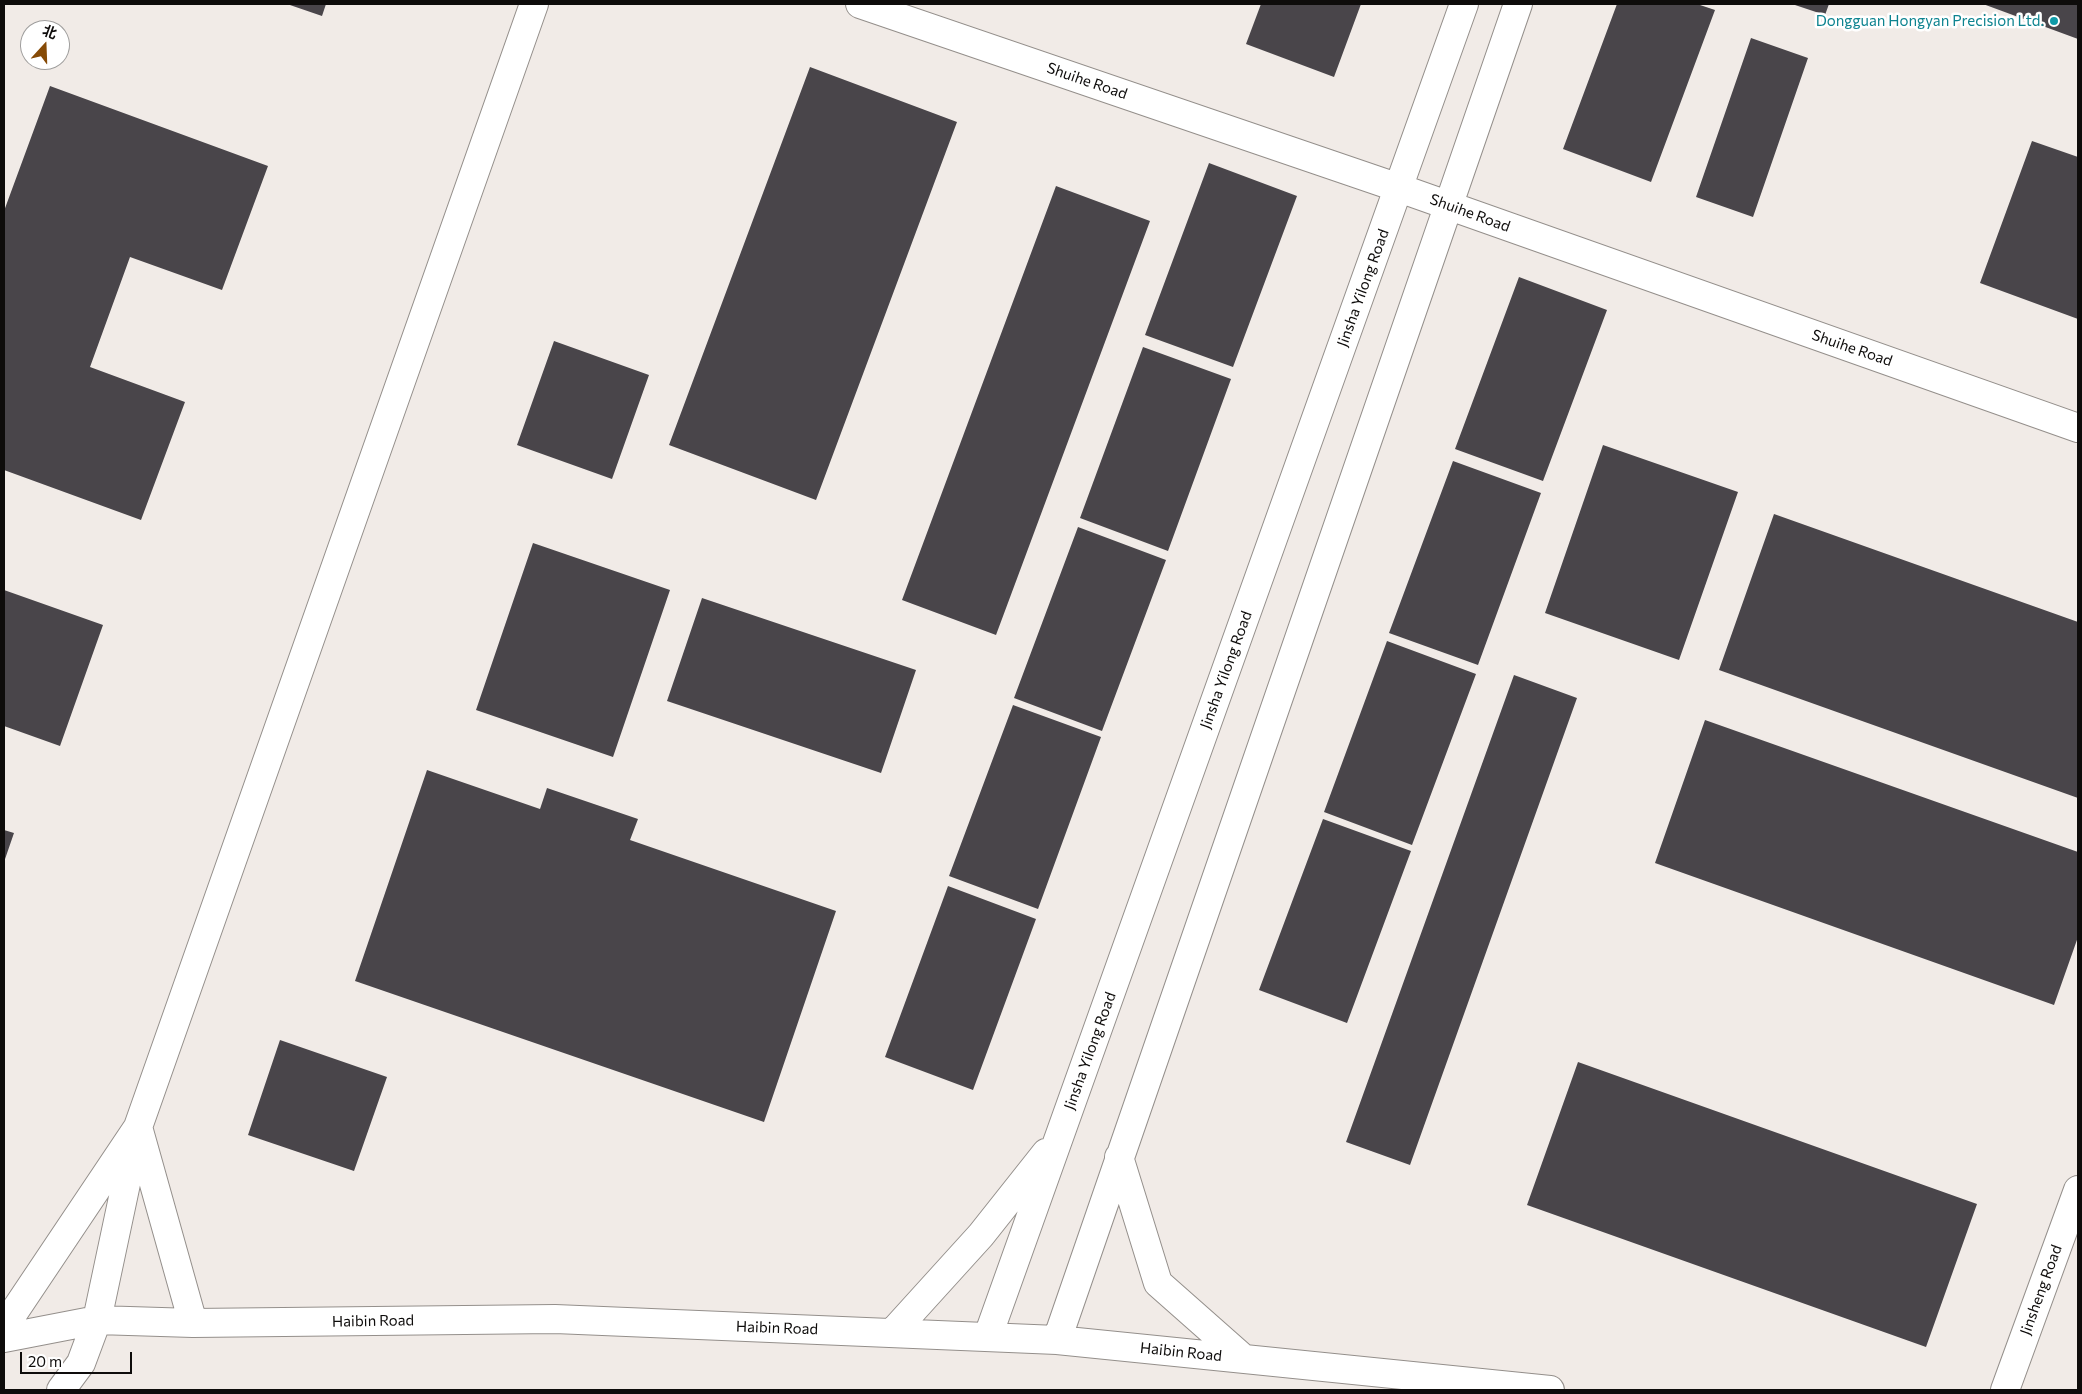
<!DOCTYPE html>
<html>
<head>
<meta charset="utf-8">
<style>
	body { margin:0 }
	#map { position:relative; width:2082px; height:1394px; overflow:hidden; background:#f1ebe7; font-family:Commissioner,"Noto Sans SC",sans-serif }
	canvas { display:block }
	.frame { position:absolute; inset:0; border:5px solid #0e0c0b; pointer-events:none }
	.north { position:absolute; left:20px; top:20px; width:50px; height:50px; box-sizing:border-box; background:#fff; border:1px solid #9f9e9d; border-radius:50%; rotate:20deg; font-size:14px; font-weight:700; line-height:20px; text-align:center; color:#0e0c0b }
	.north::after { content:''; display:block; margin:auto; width:18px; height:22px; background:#864a06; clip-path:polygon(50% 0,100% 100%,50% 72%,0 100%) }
	.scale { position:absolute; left:20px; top:1352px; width:112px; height:22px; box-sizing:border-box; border:2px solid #0e0c0b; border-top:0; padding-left:6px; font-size:15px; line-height:18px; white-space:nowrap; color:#0e0c0b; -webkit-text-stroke:4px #fff; paint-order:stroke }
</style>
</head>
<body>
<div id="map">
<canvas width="2082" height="1394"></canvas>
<div class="frame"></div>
<div class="north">北</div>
<div class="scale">20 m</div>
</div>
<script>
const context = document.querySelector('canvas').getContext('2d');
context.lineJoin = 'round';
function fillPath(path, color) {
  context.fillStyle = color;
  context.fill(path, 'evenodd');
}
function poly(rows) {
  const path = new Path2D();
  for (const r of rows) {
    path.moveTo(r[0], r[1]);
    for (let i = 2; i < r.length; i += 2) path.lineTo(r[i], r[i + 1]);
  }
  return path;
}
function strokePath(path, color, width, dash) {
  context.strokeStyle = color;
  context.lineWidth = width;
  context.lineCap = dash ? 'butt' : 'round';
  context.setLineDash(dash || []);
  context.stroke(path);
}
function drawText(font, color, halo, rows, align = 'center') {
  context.font = font + ' Commissioner,sans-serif';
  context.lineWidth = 5;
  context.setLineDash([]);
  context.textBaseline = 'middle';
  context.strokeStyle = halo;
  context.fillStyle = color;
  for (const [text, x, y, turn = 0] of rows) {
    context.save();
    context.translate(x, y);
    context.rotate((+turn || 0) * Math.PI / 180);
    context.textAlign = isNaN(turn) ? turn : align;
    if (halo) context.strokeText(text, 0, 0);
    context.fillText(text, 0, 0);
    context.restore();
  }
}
const building = poly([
	[287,4,326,4,322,16],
	[1261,4,1361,4,1334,77,1246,44],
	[1617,4,1697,4,1715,10,1651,182,1563,149],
	[1792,4,1829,4,1825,15],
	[1983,4,2078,4,2078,39],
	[1751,38,1808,58,1753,217,1696,197],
	[810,67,957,122,816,500,669,445],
	[50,86,268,166,222,290,130,257,90,367,185,402,141,520,4,470,4,211],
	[2032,141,2078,157,2078,319,1980,283],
	[1209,163,1297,196,1233,367,1145,335],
	[1056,186,1150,221,996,635,902,600],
	[1519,277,1607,310,1543,481,1455,449],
	[554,341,649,375,612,479,517,445],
	[1143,347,1231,379,1168,551,1080,518],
	[1603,445,1738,492,1679,660,1545,613],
	[1453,461,1541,493,1478,665,1389,633],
	[1774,514,2078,622,2078,798,1719,670],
	[1078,527,1166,560,1102,731,1014,698],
	[533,543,670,590,613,757,476,710],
	[4,590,103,625,60,746,4,726],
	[702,598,916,670,881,773,667,701],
	[1387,641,1476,674,1412,845,1324,812],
	[1514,675,1577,698,1410,1165,1346,1142],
	[1013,705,1101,737,1038,909,949,876],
	[1705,720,2078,852,2078,937,2054,1005,1655,863],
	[427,770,540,809,547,788,638,819,630,840,836,911,764,1122,355,981],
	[1323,819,1411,851,1347,1023,1259,990],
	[4,830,14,833,4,862],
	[948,886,1036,919,973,1090,885,1057],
	[280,1040,387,1077,354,1171,248,1135],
	[1578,1062,1977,1204,1926,1347,1527,1205]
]);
const minor = poly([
	[860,4,1399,188,2078,428],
	[1119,1157,1158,1283,1244,1359],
	[4,1327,138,1127,193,1323],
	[893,1332,981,1235,1046,1153],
	[988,1336,1464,4],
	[4,1338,97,1320,193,1323,555,1319,1057,1340,1550,1390],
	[1057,1340,1518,4],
	[61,1390,81,1363,97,1320,138,1127,534,4],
	[2005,1390,2078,1190]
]);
const markers = [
	[2054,21,5,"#0f9aa8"]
];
const cultureNames = [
	["Dongguan Hongyan Precision Ltd.",2044,21]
];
const streetNames = [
	["Shuihe Road",1087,81,19],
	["Shuihe Road",1470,213,20],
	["Jinsha Yilong Road",1363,288,-70],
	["Shuihe Road",1852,348,19],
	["Jinsha Yilong Road",1226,670,-70],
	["Jinsha Yilong Road",1090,1051,-70],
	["Jinsheng Road",2041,1290,-70],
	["Haibin Road",373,1321,-1],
	["Haibin Road",777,1328,2],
	["Haibin Road",1181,1352,6]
];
fillPath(building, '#49454a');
strokePath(minor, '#948f8b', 30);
strokePath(minor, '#fff', 28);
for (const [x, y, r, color] of markers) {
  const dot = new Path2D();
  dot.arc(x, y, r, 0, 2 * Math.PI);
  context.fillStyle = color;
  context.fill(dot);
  strokePath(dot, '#fff', 2);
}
drawText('15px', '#0d838f', '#fff', cultureNames, 'right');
drawText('15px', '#0e0c0b', '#fff', streetNames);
</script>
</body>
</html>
